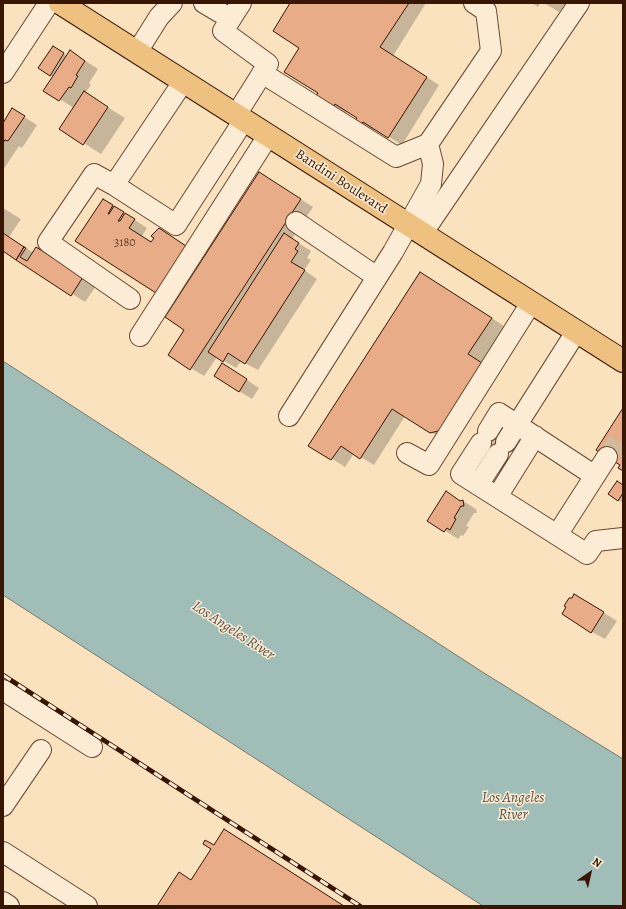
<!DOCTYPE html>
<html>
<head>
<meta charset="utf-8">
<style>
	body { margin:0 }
	#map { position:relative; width:626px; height:909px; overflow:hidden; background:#fbe2bf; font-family:Alegreya,serif }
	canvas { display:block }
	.frame { position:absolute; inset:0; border:4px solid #371604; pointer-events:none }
	.north { position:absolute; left:570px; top:853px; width:40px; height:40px; -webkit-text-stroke:3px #fcecd5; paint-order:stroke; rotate:34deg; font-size:11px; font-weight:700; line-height:16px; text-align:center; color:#371604 }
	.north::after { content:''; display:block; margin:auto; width:14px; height:18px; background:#371604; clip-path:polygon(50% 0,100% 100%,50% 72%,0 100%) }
</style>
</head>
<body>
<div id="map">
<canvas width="626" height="909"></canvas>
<div class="frame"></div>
<div class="north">N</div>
</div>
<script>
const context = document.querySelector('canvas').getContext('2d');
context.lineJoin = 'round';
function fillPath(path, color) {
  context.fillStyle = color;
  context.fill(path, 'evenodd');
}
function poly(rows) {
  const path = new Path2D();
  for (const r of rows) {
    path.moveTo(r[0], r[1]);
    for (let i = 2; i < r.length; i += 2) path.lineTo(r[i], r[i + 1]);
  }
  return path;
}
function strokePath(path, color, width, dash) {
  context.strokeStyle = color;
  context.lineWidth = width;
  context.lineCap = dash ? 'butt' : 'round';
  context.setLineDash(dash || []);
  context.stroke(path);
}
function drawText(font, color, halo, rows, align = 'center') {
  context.font = font + ' Alegreya,serif';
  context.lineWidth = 3;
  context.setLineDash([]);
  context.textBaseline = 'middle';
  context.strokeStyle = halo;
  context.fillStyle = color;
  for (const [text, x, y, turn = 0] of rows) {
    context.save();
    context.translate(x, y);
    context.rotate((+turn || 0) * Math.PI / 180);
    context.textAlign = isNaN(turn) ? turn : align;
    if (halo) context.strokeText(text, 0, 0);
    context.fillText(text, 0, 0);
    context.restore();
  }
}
const water = poly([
	[3,361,484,673,623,759,623,906,483,906,3,595,3,361]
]);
const shadow = poly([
	[292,3,426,3,393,56,439,85,402,145,376,129,374,132,356,122,358,118,348,111,346,115,333,107,319,93,300,48],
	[532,3,540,3,538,7],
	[544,3,566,3,559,12],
	[53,48,67,56,70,51,98,69,89,83,91,85,85,93,125,118,101,154,60,128,74,108,45,90,53,77,40,68],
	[13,110,37,125,22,148,19,146,3,170,3,125],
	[272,181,313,207,292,239,311,251,307,258,311,260,304,270,317,279,258,370,241,361,236,368,217,357,204,376,169,355],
	[104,200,147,228,142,236,152,242,199,254,77,240],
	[3,208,21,219,9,237,34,253,37,248,96,286,85,302,3,250],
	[433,281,504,326,481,362,497,373,444,440,405,416,374,465,354,453,345,467,310,445],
	[235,372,259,388,252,399,239,391],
	[623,486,623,501,622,502,618,500],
	[463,501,476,509,477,513,474,513,466,526,469,527,463,536,461,535,458,539,428,520],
	[575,595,617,621,605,639,592,632,565,606],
	[225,830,242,840,344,906,158,906,192,881]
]);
const building = poly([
	[290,3,409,3,380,47,427,77,388,138,363,122,360,126,354,122,357,118,335,104,333,108,315,97,318,93,284,72,299,48,273,31,290,3],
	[53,46,64,53,50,76,38,68,53,46],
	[70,50,85,61,76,75,78,76,71,88,69,87,59,101,43,91,70,50],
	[84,91,108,107,83,145,59,129,84,91],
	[12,108,25,116,8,141,5,140,3,143,3,123,12,108],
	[259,172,301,199,190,370,168,355,184,330,165,317,259,172],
	[103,199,113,205,108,214,109,214,114,206,124,212,118,221,120,221,125,213,135,219,129,228,151,242,154,238,151,236,159,228,186,246,156,293,75,241,103,199],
	[3,233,24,247,16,260,3,251,3,233],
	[284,233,299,243,295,249,298,251,291,262,305,270,245,364,228,353,223,362,208,352,284,233],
	[24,247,26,248,20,257,27,261,36,247,83,277,71,296,16,260,24,247],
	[420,272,492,318,468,354,485,365,442,430,430,433,392,409,360,459,341,446,331,460,308,446,420,272],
	[222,363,247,379,239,392,214,376,222,363],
	[623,408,623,471,618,468,620,465,596,450,623,408],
	[617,481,623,485,623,493,618,501,608,494,617,481],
	[446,491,460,501,463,500,464,506,461,506,454,518,456,519,450,530,447,528,444,532,427,521,446,491],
	[574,594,604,612,591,633,562,614,566,607,564,606,569,598,572,598,574,594],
	[224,829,344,906,157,906,179,872,191,880,211,849,203,844,205,840,214,845,224,829]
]);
const minorTunnel = poly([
	[490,448,497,436],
	[607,457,623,433]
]);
const minor = poly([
	[204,3,231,19],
	[137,52,159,17,172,3],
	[3,73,49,3],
	[262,73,396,157,428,144,491,51,486,11,474,3],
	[183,82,114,185,176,225,244,120],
	[236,115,268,64,223,31,241,3],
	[114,185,94,174,48,242,130,299],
	[296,222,377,277],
	[422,234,579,3],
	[140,336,268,136],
	[289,416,393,252,431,184,433,164,428,144],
	[488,431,499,413,595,476],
	[506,442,576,332],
	[481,443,461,474,587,554,596,541,623,538],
	[407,453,429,465,531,303],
	[478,485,498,454],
	[497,497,535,436],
	[557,535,607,457],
	[3,690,92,747],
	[3,806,41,750],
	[3,852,87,906],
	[3,902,9,906]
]);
const major = poly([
	[60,3,623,361]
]);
const rail = poly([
	[3,675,360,906]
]);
const numberNames = [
	["3180",125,243]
];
const streetNames = [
	["Bandini Boulevard",341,182,33]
];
const waterNames = [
	["Los Angeles River",233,631,33],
	["Los Angeles",513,798],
	["River",513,815]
];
fillPath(water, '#a0bdb7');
strokePath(water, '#767a6f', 1);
fillPath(shadow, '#0003');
fillPath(building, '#e8ac89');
strokePath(building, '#371604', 1);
strokePath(minorTunnel, '#d4b99a', 20, [20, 10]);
strokePath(minor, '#684933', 22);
strokePath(major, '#371604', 24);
strokePath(minor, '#fcecd5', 20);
strokePath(major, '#eec180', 22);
strokePath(rail, '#371604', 4.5);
strokePath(rail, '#fcecd5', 3, [9]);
drawText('12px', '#633c25', null, numberNames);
drawText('14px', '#371604', '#fcecd5', streetNames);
drawText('italic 15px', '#5c5043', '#fcecd5', waterNames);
</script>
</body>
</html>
